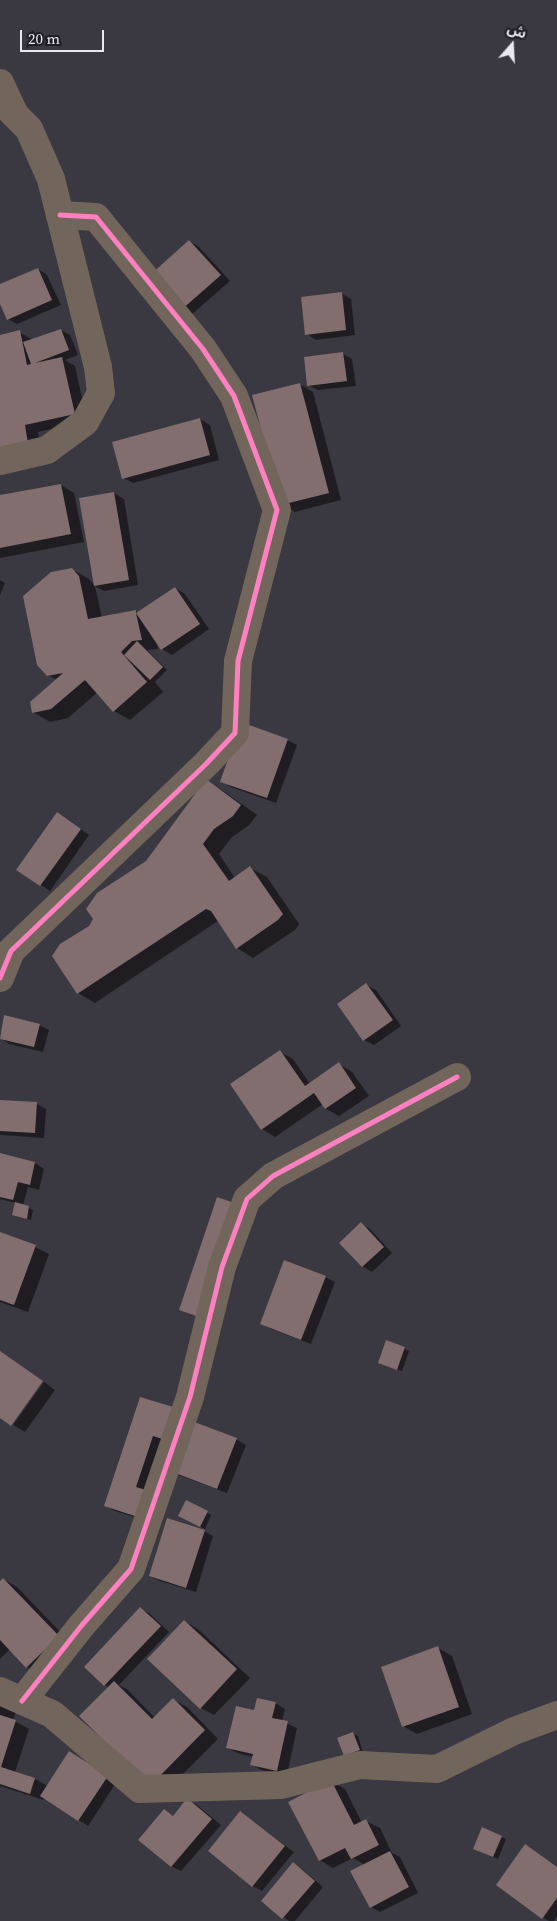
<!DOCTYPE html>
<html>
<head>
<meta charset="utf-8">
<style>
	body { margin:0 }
	#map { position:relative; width:557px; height:1921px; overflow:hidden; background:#3a3840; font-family:"Source Serif 4","Noto Sans Arabic",serif }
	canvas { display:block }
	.north { position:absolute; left:487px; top:20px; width:50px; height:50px; -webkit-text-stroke:4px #201e25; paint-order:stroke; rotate:19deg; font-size:14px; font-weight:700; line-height:20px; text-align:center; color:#e9e7f1 }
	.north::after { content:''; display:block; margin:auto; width:18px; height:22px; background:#e9e7f1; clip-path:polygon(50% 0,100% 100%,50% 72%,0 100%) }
	.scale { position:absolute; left:20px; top:30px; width:84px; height:22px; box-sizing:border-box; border:2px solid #e9e7f1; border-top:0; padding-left:6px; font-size:15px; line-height:18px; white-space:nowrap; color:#e9e7f1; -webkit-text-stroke:4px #201e25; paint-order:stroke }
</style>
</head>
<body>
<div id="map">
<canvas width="557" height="1921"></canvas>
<div class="north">ش</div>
<div class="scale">20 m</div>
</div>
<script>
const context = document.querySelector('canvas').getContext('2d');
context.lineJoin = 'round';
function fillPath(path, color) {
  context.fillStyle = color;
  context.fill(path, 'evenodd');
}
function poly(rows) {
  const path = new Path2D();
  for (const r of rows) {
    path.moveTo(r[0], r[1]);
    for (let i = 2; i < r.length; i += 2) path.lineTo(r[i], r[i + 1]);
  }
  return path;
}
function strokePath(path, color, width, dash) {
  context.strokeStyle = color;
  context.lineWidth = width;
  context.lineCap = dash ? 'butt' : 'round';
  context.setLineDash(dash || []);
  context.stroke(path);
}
const shadow = poly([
	[189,241,199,247,230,281,191,315,181,310],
	[38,269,47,275,61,305,17,324,8,319,0,301,0,285],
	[342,294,351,299,355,335,316,340,307,334],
	[61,330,70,335,78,355,65,360,75,366,87,421,38,432,42,457,0,466,0,336,19,332,33,340],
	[343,354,352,359,356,386,318,390,308,385],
	[299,384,313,392,341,500,295,512,282,504],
	[200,419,210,425,219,460,133,483,124,478],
	[61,485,74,493,84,542,0,558,0,496],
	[114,493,124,499,138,585,104,591,95,586,102,618,135,611,139,613,175,588,185,594,209,629,172,655,162,649,156,640,158,649,147,650,167,670,155,682,163,692,130,720,114,711,98,692,68,718,50,722,33,712,57,680,48,675,72,569,89,579,95,586],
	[0,580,5,583,0,595],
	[287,740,297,745,276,803,231,787,221,781],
	[206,780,222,790,257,815,249,825,231,838,219,854,235,878,250,868,267,877,299,924,295,930,253,958,237,948,218,921,95,1003,78,993,89,927,147,862],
	[67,819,89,835,50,891,18,869],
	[366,985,376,990,401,1026,374,1045,364,1040],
	[5,1017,39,1025,49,1030,43,1052,9,1044,0,1038],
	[280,1052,293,1059,310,1084,339,1064,352,1072,369,1096,339,1116,326,1109,323,1104,275,1137,262,1129],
	[0,1101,37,1104,46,1109,44,1138,0,1135],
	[0,1154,35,1163,44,1169,39,1190,28,1187,23,1205,33,1210,31,1220,13,1214,16,1203,0,1199],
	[361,1224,370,1229,392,1253,372,1272,362,1266],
	[0,1233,35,1247,49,1254,28,1312,0,1302],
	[325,1277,335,1282,311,1344,271,1329,261,1323],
	[387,1341,409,1351,402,1371,384,1365],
	[44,1382,55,1390,25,1432,13,1425],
	[141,1398,190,1421,236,1439,246,1445,227,1493,181,1476,171,1471,154,1523,115,1511,105,1505],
	[187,1502,211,1515,205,1529,180,1516],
	[204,1531,213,1536,196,1592,160,1581,150,1576],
	[3,1579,17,1587,72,1644,41,1674,27,1667,10,1649,0,1659,0,1583],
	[141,1609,150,1614,169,1632,119,1685,128,1690,155,1718,174,1700,187,1707,218,1739,164,1793,109,1687,105,1685],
	[184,1621,198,1629,250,1678,214,1715,201,1708],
	[438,1648,452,1656,472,1714,417,1734,403,1726],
	[0,1697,18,1706,13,1720,29,1729,15,1772,35,1779,48,1786,70,1753,116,1783,88,1826,45,1798,44,1800,0,1786],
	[275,1703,285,1709,282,1721,297,1728,287,1775,261,1770,252,1764,254,1757,237,1753,228,1748,255,1711],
	[353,1734,358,1736,363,1753,349,1758],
	[331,1781,345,1789,362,1823,366,1821,380,1828,392,1853,400,1857,418,1893,380,1912,371,1907,365,1865,353,1858,333,1868,320,1860],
	[188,1800,197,1805,221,1825,181,1871,171,1866,164,1811,174,1816],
	[240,1812,294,1852,262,1891,253,1886],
	[501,1837,506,1839,498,1859,479,1851],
	[293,1864,303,1870,323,1887,295,1921,289,1921,263,1901],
	[557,1867,557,1916,554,1921,549,1921,543,1918]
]);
const building = poly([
	[189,240,221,275,180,311,149,276],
	[38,268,52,300,7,320,0,304,0,284],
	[342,292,346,330,305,335,301,297],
	[61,329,69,350,35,363,62,357,75,414,25,425,29,450,0,456,0,335,20,330,27,365,31,364,23,342],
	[343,352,347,381,307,386,304,357],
	[300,383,329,493,281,505,252,395],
	[200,418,210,455,122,479,112,442],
	[61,484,71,534,0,548,0,495],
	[114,492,129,580,94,586,79,498],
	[72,568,79,576,88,619,136,610,136,613,175,587,200,624,161,650,136,613,142,640,132,641,121,652,147,682,113,712,85,680,51,709,32,713,30,702,63,673,47,676,37,665,23,596,51,572],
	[137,641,163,667,150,680,124,655],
	[241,722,288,739,267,798,220,782],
	[206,779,241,805,233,816,214,829,203,844,229,881,250,866,283,914,278,920,236,949,211,911,206,909,77,994,52,956,60,944,89,926,93,919,86,909,97,893,146,861],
	[57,812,81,829,40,886,16,870],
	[366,983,393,1020,363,1041,337,1004],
	[4,1015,40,1024,34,1047,0,1039],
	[280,1050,305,1086,339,1062,356,1088,325,1109,314,1093,261,1130,230,1084],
	[0,1100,37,1102,35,1133,0,1131],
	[0,1153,35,1162,30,1185,18,1182,13,1200,0,1197],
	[217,1197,240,1205,202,1318,179,1310],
	[15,1202,29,1206,27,1219,12,1215],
	[361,1222,384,1247,362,1267,339,1243],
	[0,1232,36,1245,14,1305,0,1300],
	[284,1260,326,1276,301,1340,260,1324],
	[386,1340,405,1347,397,1370,378,1363],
	[0,1351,43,1381,11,1426,0,1418],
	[140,1397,183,1410,172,1442,153,1436,136,1487,153,1492,144,1519,104,1506],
	[189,1420,237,1438,217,1489,170,1471],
	[186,1500,208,1511,200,1527,178,1516],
	[167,1518,205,1530,186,1588,149,1576],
	[3,1578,59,1636,26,1668,0,1640,0,1581],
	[140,1607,161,1626,104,1686,84,1667],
	[184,1620,237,1669,200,1709,147,1659],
	[438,1646,459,1707,402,1727,381,1667],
	[114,1681,152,1719,173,1698,205,1730,150,1786,79,1716],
	[257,1698,276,1702,272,1718,288,1721,277,1771,250,1765,253,1754,226,1748,236,1706,254,1710],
	[0,1715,16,1720,1,1767,35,1778,30,1794,0,1784],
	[353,1732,360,1750,344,1756,337,1738],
	[69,1751,108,1776,78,1821,40,1796],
	[331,1780,354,1825,366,1819,379,1845,351,1859,345,1848,319,1861,288,1802],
	[187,1798,212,1819,171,1867,138,1840,164,1809,173,1816],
	[240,1811,285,1846,252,1887,208,1851],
	[482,1827,502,1836,493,1857,473,1849],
	[525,1844,557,1867,557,1898,542,1919,496,1885],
	[390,1851,409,1887,370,1908,350,1871],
	[293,1862,315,1881,282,1919,261,1901]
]);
const minor = poly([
	[0,83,15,115],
	[0,978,11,951,206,764,235,733,238,661,277,510,234,396,203,349,96,217,60,215],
	[0,1691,52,1714,140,1789,281,1785,360,1765,437,1769,514,1731,557,1715],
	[22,1701,82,1625,131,1569,190,1397,222,1267,247,1199,273,1176,457,1077]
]);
const tertiary = poly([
	[0,100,29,129,51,179,98,367,101,393,85,422,47,450,0,461]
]);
const cycleway = poly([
	[0,978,11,951,206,764,235,733,238,661,277,510,234,396,203,349,96,217,60,215],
	[22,1701,82,1625,131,1569,190,1397,222,1267,247,1199,273,1176,457,1077]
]);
fillPath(shadow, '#0007');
fillPath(building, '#826e6e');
strokePath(minor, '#72665c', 28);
strokePath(tertiary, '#72665c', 28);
strokePath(cycleway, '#ff80c0', 5);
</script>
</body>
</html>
